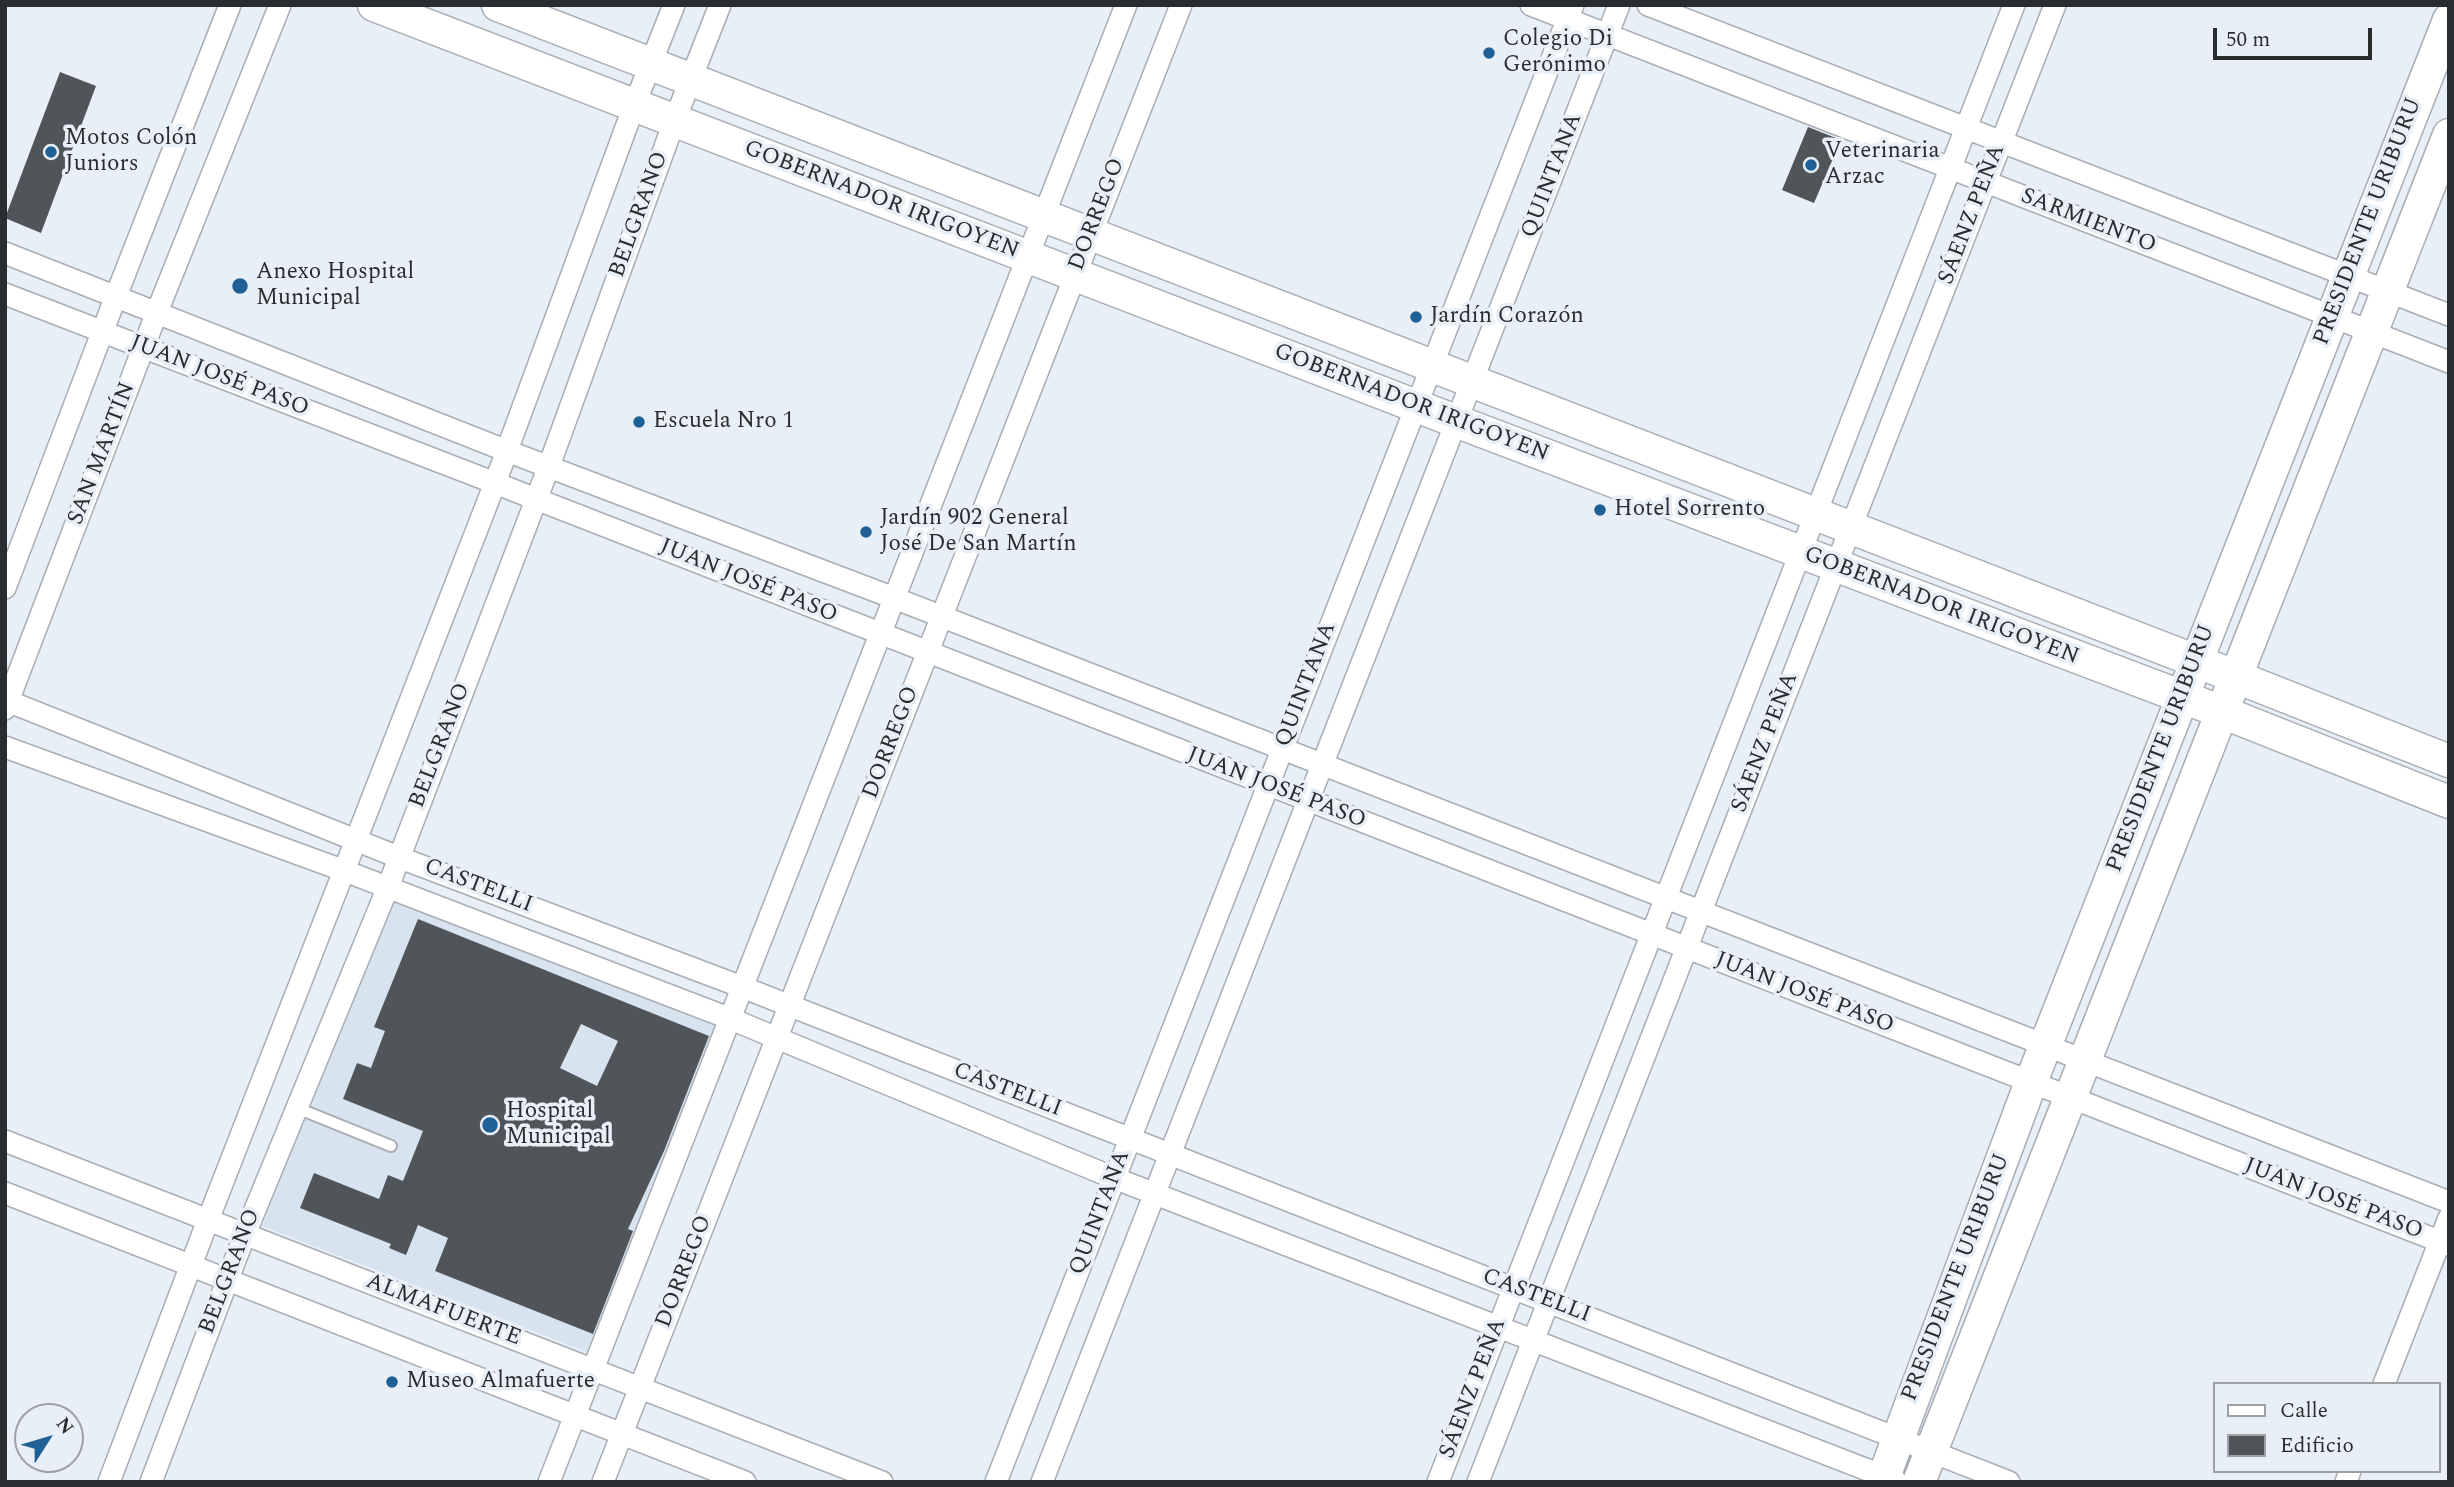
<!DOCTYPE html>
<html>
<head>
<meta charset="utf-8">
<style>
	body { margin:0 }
	#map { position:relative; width:2454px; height:1487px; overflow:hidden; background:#e9eff6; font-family:Spectral,serif }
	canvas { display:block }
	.frame { position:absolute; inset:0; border:7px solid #2a2d2f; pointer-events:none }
	.legend { position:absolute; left:2213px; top:1382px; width:228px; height:91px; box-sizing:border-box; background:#e9eff6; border:2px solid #9da1a6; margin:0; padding:9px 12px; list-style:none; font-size:21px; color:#2a2d2f }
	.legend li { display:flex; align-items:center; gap:14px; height:35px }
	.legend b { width:35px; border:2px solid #9da1a6 }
	.north { position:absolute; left:14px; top:1403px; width:70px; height:70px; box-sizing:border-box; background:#e9eff6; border:2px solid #9da1a6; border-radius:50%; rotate:53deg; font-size:19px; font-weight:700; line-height:28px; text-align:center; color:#2a2d2f }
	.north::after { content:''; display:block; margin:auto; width:24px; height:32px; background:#1f6096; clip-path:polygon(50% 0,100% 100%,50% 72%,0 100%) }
	.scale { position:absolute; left:2213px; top:28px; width:159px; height:32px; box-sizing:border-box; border:4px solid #2a2d2f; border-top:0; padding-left:9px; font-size:21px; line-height:24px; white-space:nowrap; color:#2a2d2f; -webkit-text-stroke:5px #e9eff6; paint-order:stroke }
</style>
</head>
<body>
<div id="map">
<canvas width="2454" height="1487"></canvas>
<div class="frame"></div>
<ul class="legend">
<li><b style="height:9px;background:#fff"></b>Calle</li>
<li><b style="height:19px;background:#50555a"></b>Edificio</li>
</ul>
<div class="north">N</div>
<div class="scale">50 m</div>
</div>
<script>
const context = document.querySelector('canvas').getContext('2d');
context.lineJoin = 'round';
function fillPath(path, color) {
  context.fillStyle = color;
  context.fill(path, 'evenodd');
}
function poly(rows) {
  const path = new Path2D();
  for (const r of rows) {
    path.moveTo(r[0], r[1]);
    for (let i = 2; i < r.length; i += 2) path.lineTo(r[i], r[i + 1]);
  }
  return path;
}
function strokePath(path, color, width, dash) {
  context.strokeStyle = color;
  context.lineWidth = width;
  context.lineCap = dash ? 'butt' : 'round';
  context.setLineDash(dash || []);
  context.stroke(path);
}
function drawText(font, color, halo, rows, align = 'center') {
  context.font = font + ' Spectral,serif';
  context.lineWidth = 7;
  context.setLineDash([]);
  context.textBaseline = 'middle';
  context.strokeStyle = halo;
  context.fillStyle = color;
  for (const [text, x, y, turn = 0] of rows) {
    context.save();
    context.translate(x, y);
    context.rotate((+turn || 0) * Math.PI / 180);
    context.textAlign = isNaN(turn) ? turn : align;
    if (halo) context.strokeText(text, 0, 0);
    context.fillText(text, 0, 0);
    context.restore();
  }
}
const built = poly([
	[390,898,716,1024,592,1354,262,1226]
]);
const building = poly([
	[60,72,96,86,41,233,5,218],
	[1808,127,1841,140,1814,203,1782,190],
	[418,919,709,1036,664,1151,628,1229,633,1231,593,1334,435,1271,448,1238,418,1225,406,1255,389,1248,391,1244,300,1208,314,1173,379,1199,388,1175,403,1181,423,1131,343,1099,357,1063,371,1068,385,1031,374,1027],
	[581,1024,618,1041,597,1086,560,1068]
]);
const lane = poly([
	[297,1108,391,1146]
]);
const street = poly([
	[1531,5,2449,362],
	[1648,5,2449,315],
	[5,253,507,451,894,598,2449,1202],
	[5,294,495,483,2449,1245],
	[5,588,116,296,230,5],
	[5,700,398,857,742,987,2009,1482],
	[5,709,157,312,280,5],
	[5,747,345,871,731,1019,1114,1178,1896,1481],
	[5,1141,882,1482],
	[5,1193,745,1482],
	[2384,1384,2449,1218],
	[109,1482,208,1220,495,483,634,106,674,5],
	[151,1482,245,1234,388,887,549,466,674,122,720,5],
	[549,1482,1126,5],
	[603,1482,1181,5],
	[996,1482,1573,5],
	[1042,1482,1619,5],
	[1438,1482,2014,5],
	[1478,1482,2055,5],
	[2346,1482,2350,1471]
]);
const secondary = poly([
	[374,5,1416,406,2222,712,2449,802],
	[498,5,2196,661,2449,761],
	[1882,1482,2031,1082,2449,20],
	[1919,1482,2449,135]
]);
const markers = [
	[1489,53,7,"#1f6096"],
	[51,152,7,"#1f6096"],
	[1811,165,7,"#1f6096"],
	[240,286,9,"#1f6096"],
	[1416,317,7,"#1f6096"],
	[639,422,7,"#1f6096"],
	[1600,510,7,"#1f6096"],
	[866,532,7,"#1f6096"],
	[490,1125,9,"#1f6096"],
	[392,1382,7,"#1f6096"]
];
const poiNames = [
	["Colegio Di",1503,40],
	["Gerónimo",1503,66],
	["Motos Colón",65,139],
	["Juniors",65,165],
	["Veterinaria",1825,152],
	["Arzac",1825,178],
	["Anexo Hospital",256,273],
	["Municipal",256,299],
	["Jardín Corazón",1430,317],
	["Escuela Nro 1",653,422],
	["Hotel Sorrento",1614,510],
	["Jardín 902 General",880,519],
	["José De San Martín",880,545],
	["Hospital",506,1112],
	["Municipal",506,1138],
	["Museo Almafuerte",406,1382]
];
const streetNames = [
	["QUINTANA",1553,176,-69],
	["GOBERNADOR IRIGOYEN",881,201,21],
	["BELGRANO",640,215,-70],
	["DORREGO",1098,215,-69],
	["SÁENZ PEÑA",1973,215,-69],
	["SARMIENTO",2088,222,21],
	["PRESIDENTE URIBURU",2369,222,-69],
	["JUAN JOSÉ PASO",219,377,21],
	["GOBERNADOR IRIGOYEN",1411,404,21],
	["SAN MARTÍN",103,454,-69],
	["JUAN JOSÉ PASO",748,582,22],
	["GOBERNADOR IRIGOYEN",1941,607,21],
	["QUINTANA",1307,685,-69],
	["DORREGO",892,743,-69],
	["SÁENZ PEÑA",1766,743,-69],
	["BELGRANO",441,746,-69],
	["PRESIDENTE URIBURU",2162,749,-69],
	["JUAN JOSÉ PASO",1276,789,21],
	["CASTELLI",478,887,21],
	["JUAN JOSÉ PASO",1804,994,21],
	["CASTELLI",1007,1091,21],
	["JUAN JOSÉ PASO",2333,1200,21],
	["QUINTANA",1101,1213,-69],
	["BELGRANO",231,1272,-69],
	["DORREGO",685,1272,-69],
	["PRESIDENTE URIBURU",1957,1278,-69],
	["CASTELLI",1536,1297,21],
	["ALMAFUERTE",443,1311,21],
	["SÁENZ PEÑA",1474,1389,-69]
];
fillPath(built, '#d7e4f0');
fillPath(building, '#50555a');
strokePath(lane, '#a7adb3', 14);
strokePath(street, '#a7adb3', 24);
strokePath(secondary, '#a7adb3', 35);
strokePath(lane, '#fff', 10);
strokePath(street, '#fff', 21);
strokePath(secondary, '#fff', 32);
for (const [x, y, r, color] of markers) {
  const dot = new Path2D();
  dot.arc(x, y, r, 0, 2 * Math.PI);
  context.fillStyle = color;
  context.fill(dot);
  strokePath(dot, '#e9eff6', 2.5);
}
drawText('23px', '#2a2d2f', '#e9eff6', poiNames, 'left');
drawText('23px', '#2a2d2f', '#e9eff6', streetNames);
</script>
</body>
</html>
